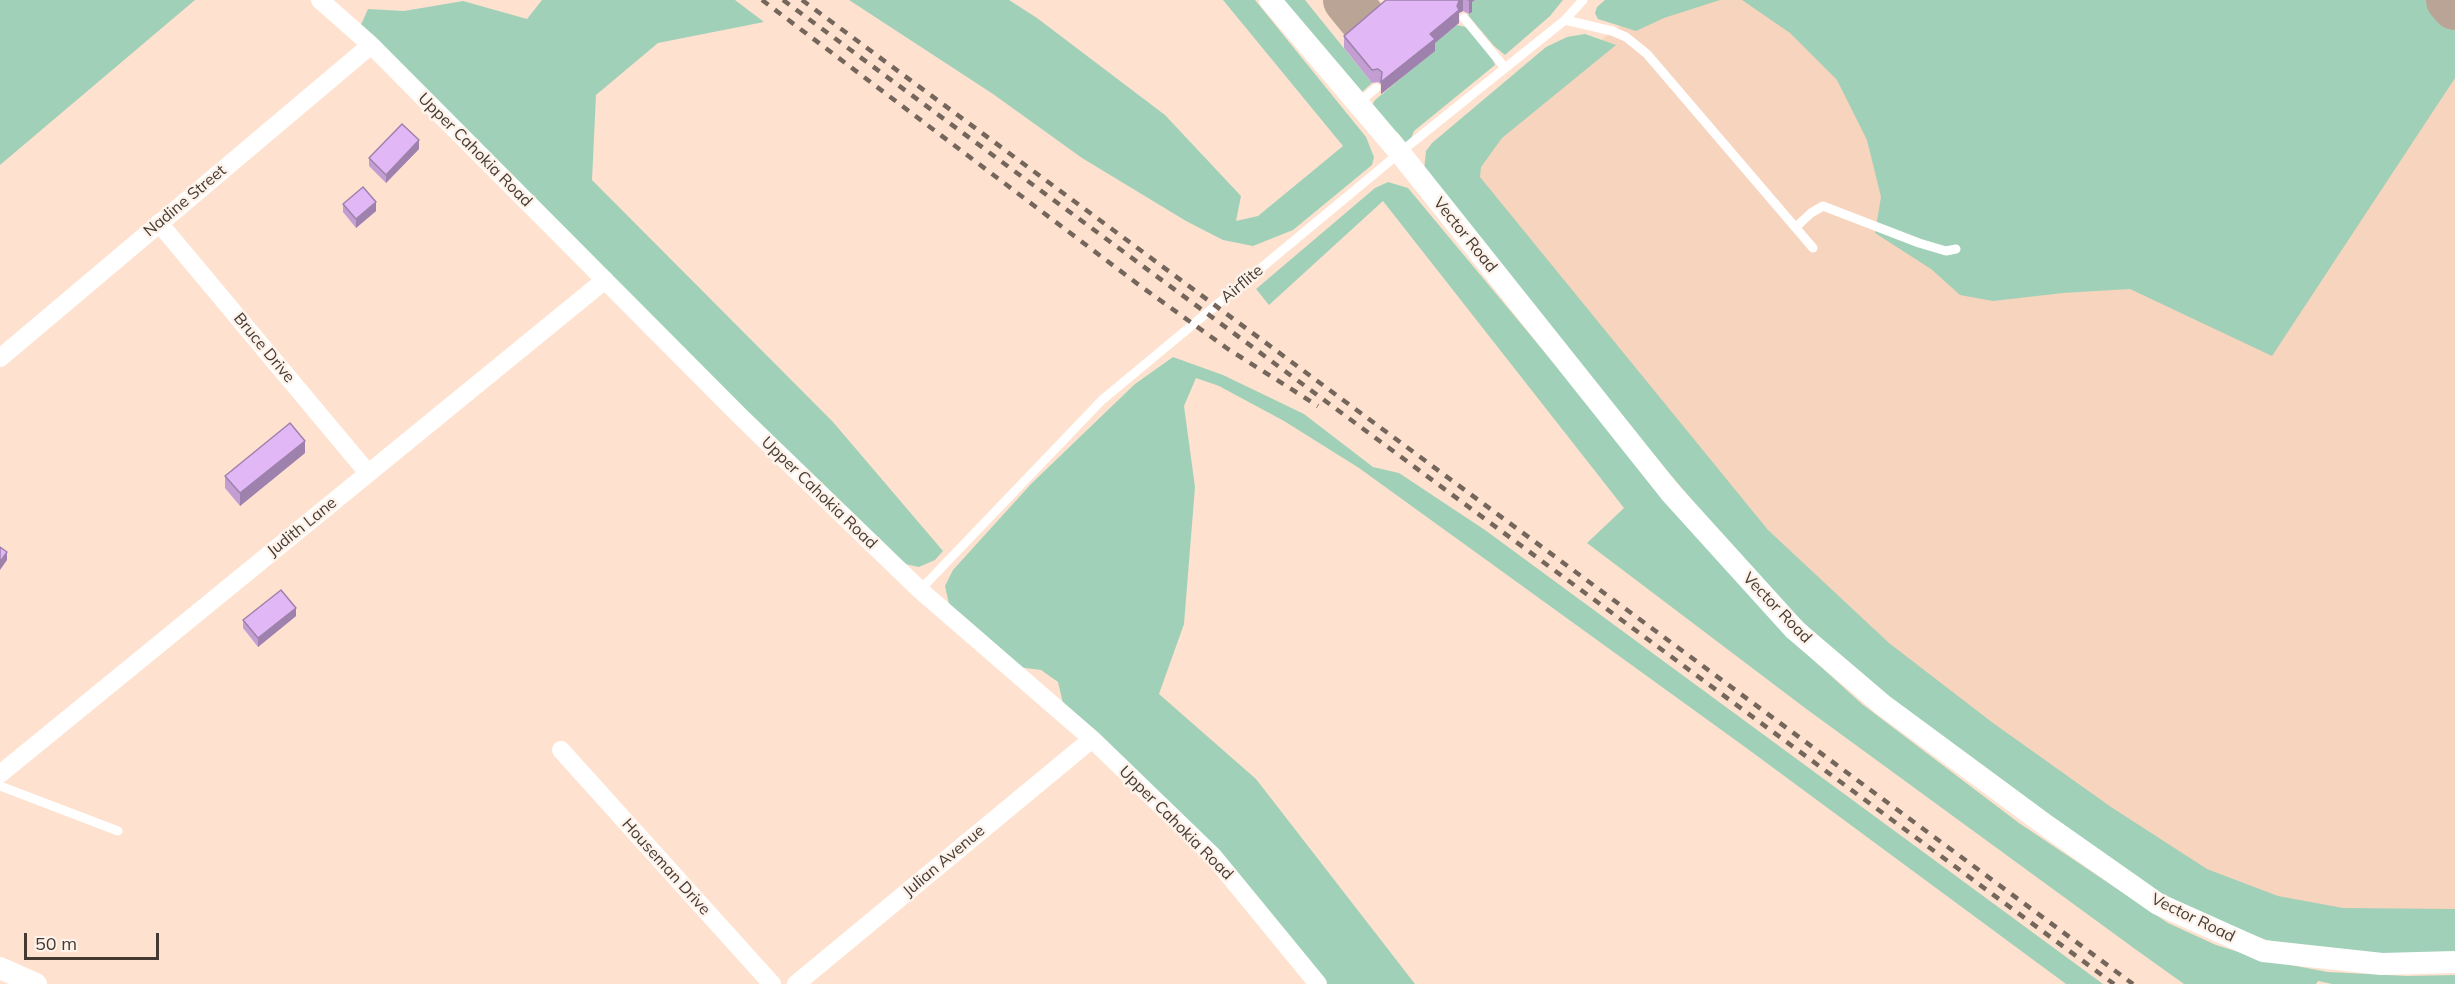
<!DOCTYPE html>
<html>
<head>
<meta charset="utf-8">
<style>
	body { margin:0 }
	#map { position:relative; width:2455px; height:984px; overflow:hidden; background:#fee2cf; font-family:Mulish,sans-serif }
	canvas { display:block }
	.scale { position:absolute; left:24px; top:933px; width:135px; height:27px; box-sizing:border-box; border:3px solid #453a32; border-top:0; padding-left:8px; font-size:18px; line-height:21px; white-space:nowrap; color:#453a32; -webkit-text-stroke:4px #fef3eb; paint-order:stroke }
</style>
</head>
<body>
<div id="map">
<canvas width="2455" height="984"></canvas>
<div class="scale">50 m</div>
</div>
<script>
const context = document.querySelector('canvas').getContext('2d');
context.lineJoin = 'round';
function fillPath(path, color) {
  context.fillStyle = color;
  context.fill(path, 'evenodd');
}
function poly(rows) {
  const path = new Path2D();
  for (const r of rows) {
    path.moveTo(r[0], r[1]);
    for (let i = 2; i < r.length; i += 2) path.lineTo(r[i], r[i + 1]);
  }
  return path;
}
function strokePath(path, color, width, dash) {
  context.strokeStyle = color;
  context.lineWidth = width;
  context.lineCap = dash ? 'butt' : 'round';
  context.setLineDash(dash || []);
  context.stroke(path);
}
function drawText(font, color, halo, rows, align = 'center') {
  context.font = font + ' Mulish,sans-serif';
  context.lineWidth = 5;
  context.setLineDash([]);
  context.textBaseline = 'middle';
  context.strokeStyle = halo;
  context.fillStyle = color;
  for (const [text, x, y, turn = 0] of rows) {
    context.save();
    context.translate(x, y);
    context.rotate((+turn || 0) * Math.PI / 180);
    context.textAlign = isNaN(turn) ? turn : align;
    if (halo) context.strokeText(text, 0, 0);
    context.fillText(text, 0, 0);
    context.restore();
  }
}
const built = poly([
	[1662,0,2455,0,2455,924,2227,895,1989,737,1767,540,1462,171,1493,132,1612,31]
]);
const green = poly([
	[0,0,195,0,0,165],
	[542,0,735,0,764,22,658,43,596,95,592,180,833,422,943,551,935,560,919,567,905,564,805,470,360,27,368,9,404,11,463,1,527,19],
	[849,0,1009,0,1037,18,1165,115,1241,196,1236,221,1258,216,1343,146,1223,0,1255,0,1366,137,1374,157,1372,165,1293,230,1253,246,1223,240,1186,221,1082,158,993,94],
	[1282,0,1305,0,1372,83,1362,92],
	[1475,0,1563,0,1550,16,1505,55,1494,46,1468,15,1472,12,1467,6],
	[1605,0,1720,0,1664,18,1636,31,1598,19,1595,13,1597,7],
	[1742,0,2429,0,2455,31,2455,78,2272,356,2130,289,2063,293,1993,301,1960,295,1931,269,1875,233,1881,197,1867,140,1837,80,1790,33],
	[1457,25,1466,27,1492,58,1495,65,1414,131,1408,146,1398,133,1391,129,1370,108,1375,100,1434,51,1430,46],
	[1585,34,1616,45,1502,138,1481,167,1480,177,1768,530,1889,643,1993,723,2111,807,2207,869,2278,896,2343,908,2455,909,2455,954,2366,956,2316,949,2266,940,2165,900,1869,685,1785,605,1741,558,1664,467,1424,170,1426,151,1432,143,1546,47,1567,37],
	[1388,182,1408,188,1547,355,1810,657,1862,704,2019,823,2168,923,2216,945,2264,960,2328,972,2407,976,2455,975,2455,984,2332,984,2318,981,2316,984,2184,984,2135,949,1805,708,1587,543,1624,508,1383,201,1269,305,1256,289,1375,188],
	[1173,357,1223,375,1304,414,1373,467,1399,473,1485,530,2103,984,2066,984,1745,747,1359,468,1284,421,1219,386,1196,378,1184,406,1195,487,1184,624,1159,694,1256,779,1415,984,1326,984,1063,703,1058,682,1041,670,1018,667,949,604,945,586,953,570,1031,484,1111,407,1135,384]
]);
const taxiway = poly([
	[1347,0,1369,27],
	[2450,0,2455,6]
]);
const service = poly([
	[1464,18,1505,68],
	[1565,20,1612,31,1626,37,1647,54,1813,248],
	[1358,103,1376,88],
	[1796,227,1811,213,1823,206,1919,243,1946,251,1956,249],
	[920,590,1102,400,1408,146,1565,20,1583,0],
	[0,786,118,831]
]);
const minor = poly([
	[320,0,371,45,740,416,920,590,1092,739,1213,856,1318,984],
	[159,223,368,473],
	[0,358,371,45],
	[561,750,772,984],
	[0,774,605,280],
	[796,984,1092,739]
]);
const tertiary = poly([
	[1270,0,1400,153,1670,492,1795,630,1883,705,2047,826,2158,904,2263,951,2382,964,2455,962],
	[0,968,36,984]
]);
const rail = poly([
	[762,0,1139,285,1228,349,1318,406],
	[783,0,2114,984],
	[802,0,2133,984]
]);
const wall = poly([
	[1386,0,1475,0,1472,2,1472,12,1469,14,1463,11,1459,13,1459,23,1435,43,1435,51,1381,94,1381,84,1378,82,1372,83,1344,48,1344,36],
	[419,149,386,183,369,166,369,158],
	[343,204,376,211,356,228,343,212],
	[305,453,240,506,225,488,225,476],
	[296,616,258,647,243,628,243,620]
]);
const shadedWall = poly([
	[1461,0,1463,0,1463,11,1459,13,1459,23,1435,43,1435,51,1381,94,1381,82,1430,34,1457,6,1459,1],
	[1467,0,1475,0,1472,2,1472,12,1469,14,1469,1],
	[419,140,419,149,386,183,386,175],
	[376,202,376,211,356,228,356,219],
	[305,441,305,453,240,506,240,493],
	[7,552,7,560,0,570,0,562],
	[296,608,296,616,258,647,258,638]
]);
const building = poly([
	[1386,0,1461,0,1459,1,1457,6,1459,10,1430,34,1435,39,1381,82,1382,72,1378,69,1372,70,1344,36,1386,0],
	[402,124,419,140,386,175,369,158,402,124],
	[363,187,376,202,356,219,343,204,363,187],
	[290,423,305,441,240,493,225,476,290,423],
	[0,547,7,552,0,562,0,547],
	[281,590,296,608,258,638,243,620,281,590]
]);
const streetNames = [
	["Upper Cahokia Road",475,150,45],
	["Nadine Street",185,201,-40],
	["Vector Road",1465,235,51],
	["Airflite",1242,284,-40],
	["Bruce Drive",264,348,50],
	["Upper Cahokia Road",819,493,44],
	["Judith Lane",302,527,-39],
	["Vector Road",1777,608,46],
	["Upper Cahokia Road",1176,823,45],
	["Julian Avenue",944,861,-40],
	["Houseman Drive",666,867,48],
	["Vector Road",2193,918,26]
];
fillPath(built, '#f7d4bd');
fillPath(green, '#a1d0b9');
strokePath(taxiway, '#baa495', 48);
strokePath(service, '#fff', 9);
strokePath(minor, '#fff', 18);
strokePath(tertiary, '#fff', 22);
strokePath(rail, '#75665b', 4.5, [8, 8]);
fillPath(wall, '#c29ed3');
fillPath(shadedWall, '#9e81ac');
fillPath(building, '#e1b8f5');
strokePath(building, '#9e81ac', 1.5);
drawText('16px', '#453a32', '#fef3eb', streetNames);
</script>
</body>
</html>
